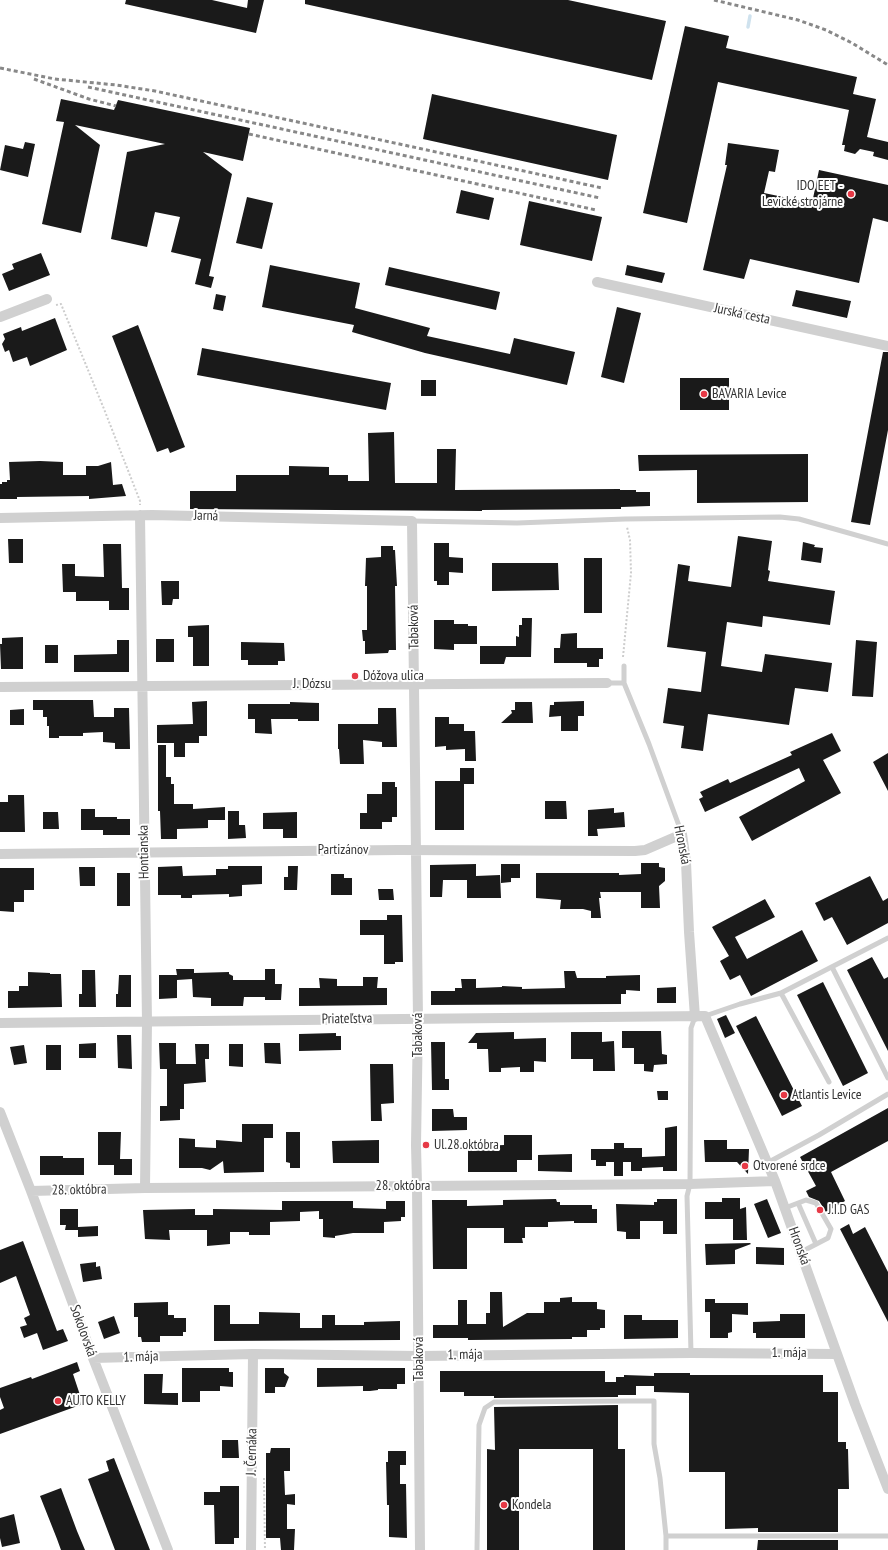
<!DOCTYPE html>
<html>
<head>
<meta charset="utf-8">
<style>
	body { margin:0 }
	canvas { display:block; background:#fff }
</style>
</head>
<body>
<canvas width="888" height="1550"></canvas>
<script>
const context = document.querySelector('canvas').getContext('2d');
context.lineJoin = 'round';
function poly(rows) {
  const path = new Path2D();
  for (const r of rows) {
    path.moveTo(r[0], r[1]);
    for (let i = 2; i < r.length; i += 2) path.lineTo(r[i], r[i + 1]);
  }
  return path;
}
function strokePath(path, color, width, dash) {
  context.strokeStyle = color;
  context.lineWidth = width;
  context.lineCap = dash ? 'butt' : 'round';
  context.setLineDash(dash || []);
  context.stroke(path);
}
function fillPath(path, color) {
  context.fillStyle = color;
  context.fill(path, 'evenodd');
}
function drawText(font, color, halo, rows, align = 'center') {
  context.font = font + ' "PT Sans Narrow",sans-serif';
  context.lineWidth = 4;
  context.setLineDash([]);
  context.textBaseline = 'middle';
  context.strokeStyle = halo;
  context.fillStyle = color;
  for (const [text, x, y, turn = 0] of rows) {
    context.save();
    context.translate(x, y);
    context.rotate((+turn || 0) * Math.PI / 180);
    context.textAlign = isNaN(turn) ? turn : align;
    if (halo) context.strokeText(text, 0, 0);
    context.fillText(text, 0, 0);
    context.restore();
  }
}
const stream = poly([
	[748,27,750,16]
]);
const building = poly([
	[126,0,212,0,247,8,248,0,264,0,256,33,125,4],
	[305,0,568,0,666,21,652,80,305,4],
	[685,26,729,36,726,48,857,77,853,94,876,99,867,137,888,142,888,160,873,156,874,152,860,149,855,154,844,151,845,145,842,145,849,110,718,82,687,223,643,213],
	[432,94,617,135,608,180,423,139],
	[61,99,114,110,118,100,250,128,243,161,203,152,232,174,209,276,214,277,211,288,195,284,201,259,171,252,180,217,155,212,147,247,111,239,127,152,165,144,75,125,100,145,81,233,42,224,64,122,56,121],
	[25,142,35,144,28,177,0,170,5,145,23,149],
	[728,143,779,150,775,172,769,171,764,193,812,203,819,170,888,185,888,222,873,218,859,283,750,259,744,279,703,270,727,165,725,165],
	[461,190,494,198,489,220,456,213],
	[247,197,273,203,262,249,236,243],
	[529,201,602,217,592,261,520,245],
	[41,253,50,275,9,291,2,274,14,269,12,264],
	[270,265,360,283,355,308,430,328,427,336,510,354,514,338,575,352,567,385,425,353,352,332,354,325,262,307],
	[627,265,665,273,662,283,625,275],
	[389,267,500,292,496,310,385,285],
	[796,290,851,301,847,318,792,306],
	[216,294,226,296,223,311,213,309],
	[617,307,641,313,624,383,601,377],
	[55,318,67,350,30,366,27,357,13,362,9,350,5,352,2,344,5,339,3,334,21,327,22,331],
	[138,325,185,447,170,453,168,448,157,452,112,336],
	[202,348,391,383,386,410,197,375],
	[883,352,888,352,888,430,870,525,851,522],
	[680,378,729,378,729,410,680,410],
	[421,380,436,380,436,396,421,396],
	[394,432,395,483,437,483,437,449,456,449,455,490,620,489,620,490,636,490,636,492,650,492,650,506,621,507,621,509,482,510,482,511,190,509,190,491,236,491,236,475,289,475,289,466,329,467,329,475,348,475,348,481,369,481,368,433],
	[808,454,808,502,697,503,697,470,639,471,638,455],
	[40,461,63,462,63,475,86,475,86,466,98,466,111,462,113,485,122,484,126,496,89,499,89,496,17,497,17,499,0,499,0,484,2,484,2,482,7,482,7,480,10,480,9,462],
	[738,536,772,541,768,570,770,571,768,581,835,591,830,625,763,616,762,627,727,622,721,666,762,672,765,654,832,663,828,692,795,688,789,725,708,714,703,751,681,748,684,726,663,723,668,688,701,692,706,652,667,647,678,564,690,566,688,581,731,587],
	[8,539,23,539,23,563,9,563],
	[803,542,815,545,814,547,823,548,821,563,801,560],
	[434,543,449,543,449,557,463,558,463,573,449,572,449,585,437,585,437,581,434,581],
	[103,544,121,544,122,588,129,588,129,610,109,610,109,601,76,601,76,592,63,592,62,564,75,564,75,576,104,577],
	[381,546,393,546,393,550,395,550,397,586,395,586,396,650,389,650,388,653,365,654,365,641,363,641,362,630,367,630,367,586,365,586,366,558,381,557],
	[584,558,602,558,602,613,584,613],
	[492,563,558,563,559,590,492,591],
	[161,581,179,581,179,599,173,599,172,605,162,605],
	[522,618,532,618,531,657,506,657,504,664,480,664,480,646,516,646,516,636,519,637,519,625,522,625],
	[434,620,454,620,454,624,468,624,468,626,477,626,477,644,454,644,454,650,434,649],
	[209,625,209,666,193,666,193,637,188,637,188,626],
	[577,633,577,648,603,648,603,659,599,659,599,667,587,667,587,663,554,663,554,648,560,648,561,634],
	[23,637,23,669,1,669,0,644,2,644,2,638],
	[156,639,174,639,174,662,156,662],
	[117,640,129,640,129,672,74,672,74,655,117,654],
	[856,640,877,642,873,697,852,696],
	[241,642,284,643,285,661,278,661,278,665,248,665,248,660,241,660],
	[45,645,58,645,58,663,45,663],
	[33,700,93,700,94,717,114,717,114,708,129,708,130,749,115,749,115,743,103,742,103,732,83,733,83,736,59,736,59,738,49,738,49,726,47,726,47,717,43,717,43,710,33,710],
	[207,701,207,736,199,736,199,743,185,743,185,757,174,757,174,743,157,743,157,725,193,724,192,702],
	[584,701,584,716,578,716,578,731,561,731,561,716,549,717,550,705,554,705,554,702],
	[290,702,319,703,319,721,298,721,298,719,271,719,272,734,255,733,255,719,248,719,248,704,290,704],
	[515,702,532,702,533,723,501,723,512,713,511,710,515,710],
	[378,708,396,708,397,747,382,747,382,742,363,740,364,764,340,764,339,749,338,749,338,724,378,724],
	[24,709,24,725,10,725,10,710],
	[435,717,449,717,449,724,464,724,464,731,475,731,476,761,465,761,465,749,446,750,446,746,435,747],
	[832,733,841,751,823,760,841,793,752,841,739,817,805,781,799,768,705,812,699,799,703,797,700,792,728,779,730,783,792,755,790,752],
	[158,745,166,745,166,777,171,777,171,784,174,784,174,804,193,804,193,809,225,807,225,820,208,820,208,828,177,829,177,839,161,839,160,811,158,811],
	[888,753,888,791,873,762],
	[460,768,474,768,474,784,464,784,464,830,435,830,435,781,460,781],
	[382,782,395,782,395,787,397,787,397,817,392,817,392,822,382,822,382,829,360,829,360,813,367,813,367,794,382,794],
	[8,795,24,795,25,832,0,832,0,802,8,802],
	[545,801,566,801,567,819,545,819],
	[614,808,614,813,624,812,625,827,597,829,598,836,588,836,588,810],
	[81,809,95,809,95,817,117,817,117,819,130,819,130,835,103,835,103,830,81,830],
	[228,811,239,811,239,825,245,825,246,838,228,839],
	[43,812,58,812,59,829,43,829],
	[297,812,297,838,283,838,283,829,263,829,263,813],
	[641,863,659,863,659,867,665,868,665,881,659,886,660,908,641,908,641,892,600,892,601,898,599,898,601,918,591,918,591,911,583,909,560,909,561,900,536,898,536,873,619,873,619,875,641,874],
	[476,864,476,876,500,875,501,898,467,898,467,880,443,880,442,897,430,897,430,865],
	[501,864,520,864,520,878,511,878,511,882,501,883],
	[182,866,183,876,216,875,216,869,228,869,228,866,262,866,262,884,242,885,242,896,229,897,229,894,192,895,192,898,181,898,181,895,158,895,158,867],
	[288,866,298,866,297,890,284,890,284,877,288,877],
	[79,867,95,867,95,886,80,886],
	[0,868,34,868,34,890,24,890,24,902,14,902,14,912,0,911],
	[117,873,130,873,130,906,117,906],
	[331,874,344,874,344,878,352,878,352,895,331,895],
	[870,876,883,901,888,898,888,923,847,945,832,917,824,921,815,903],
	[378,889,393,889,394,900,379,900],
	[765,899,775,917,735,937,747,959,802,930,818,961,751,996,740,975,730,980,720,961,729,956,712,927],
	[387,915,402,915,403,962,395,962,395,964,384,964,384,935,360,935,360,920,387,920],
	[872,957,884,979,888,977,888,1051,847,970],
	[176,969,194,969,194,973,229,972,229,974,233,976,233,980,265,980,265,969,275,969,275,984,282,984,281,1000,265,1000,265,997,244,997,243,1006,211,1006,211,998,193,997,192,979,177,980,177,998,159,999,159,975,177,975],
	[82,970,95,970,96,1007,79,1007,79,994,82,994],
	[564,971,575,971,577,978,606,978,606,976,640,975,640,991,626,990,626,994,621,994,621,1004,431,1005,431,991,455,991,455,988,462,988,461,979,476,979,476,988,502,987,502,986,522,987,522,989,565,988],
	[28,972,50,973,50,974,61,974,62,1007,8,1008,8,991,19,991,19,986,28,986],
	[119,975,131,975,131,1007,116,1007,116,994,118,994],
	[363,977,378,977,377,988,387,988,387,1005,299,1006,299,988,320,988,319,978,337,979,337,986,363,986],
	[823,982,868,1073,843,1086,797,995],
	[676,987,676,1003,657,1003,657,988],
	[726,1015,735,1033,725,1038,717,1019],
	[756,1016,802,1106,782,1116,736,1026],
	[622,1031,661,1031,662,1054,667,1055,667,1064,654,1065,653,1072,644,1071,644,1064,634,1064,634,1048,622,1048],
	[514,1032,514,1039,546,1038,546,1062,534,1061,534,1072,520,1072,520,1067,501,1068,501,1072,489,1072,488,1049,477,1049,477,1043,468,1043,476,1033],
	[571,1032,602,1032,602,1042,614,1041,615,1071,593,1071,593,1059,571,1059],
	[336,1033,336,1036,341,1036,341,1050,299,1051,299,1034],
	[117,1035,131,1035,132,1069,118,1068],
	[431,1042,445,1042,445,1079,449,1079,449,1090,432,1090],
	[96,1043,96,1058,79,1058,79,1044],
	[159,1043,176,1043,176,1064,196,1064,195,1044,209,1044,209,1059,205,1059,206,1082,184,1084,184,1109,180,1109,180,1120,160,1121,160,1106,167,1106,167,1069,160,1069],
	[264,1043,280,1043,281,1064,265,1063],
	[229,1044,243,1044,243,1067,229,1066],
	[24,1045,27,1063,14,1065,10,1047],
	[46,1045,61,1045,61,1070,46,1070],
	[370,1064,393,1064,394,1103,381,1104,382,1121,371,1121],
	[657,1091,668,1091,668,1100,658,1100],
	[888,1108,888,1141,831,1172,845,1201,826,1212,819,1201,809,1197,806,1191,816,1186,800,1157],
	[432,1109,453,1109,454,1117,467,1117,467,1130,432,1131],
	[242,1124,273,1124,273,1138,264,1138,264,1172,224,1173,223,1161,210,1170,202,1168,179,1168,179,1138,195,1139,195,1147,216,1148,216,1140,242,1142],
	[677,1126,677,1171,663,1171,663,1167,642,1168,642,1171,631,1171,631,1162,623,1162,623,1176,614,1176,614,1162,606,1162,606,1166,596,1166,596,1160,591,1160,591,1149,614,1149,614,1143,624,1143,624,1148,642,1148,642,1157,665,1156,665,1128],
	[98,1132,121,1132,120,1159,132,1159,132,1175,114,1175,114,1165,98,1165],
	[286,1132,300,1132,300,1168,290,1168,290,1163,286,1162],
	[504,1135,532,1135,532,1160,517,1160,517,1172,468,1172,468,1144,483,1144,483,1146,504,1145],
	[379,1140,379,1163,333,1163,332,1141],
	[704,1140,727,1140,727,1149,749,1149,748,1174,737,1162,705,1162],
	[572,1154,572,1172,538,1171,538,1155],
	[40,1156,63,1156,63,1158,84,1158,84,1175,40,1175],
	[722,1198,740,1198,740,1209,746,1207,747,1240,733,1240,733,1219,705,1219,705,1202,722,1202],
	[556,1199,557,1202,560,1202,560,1205,592,1205,592,1209,597,1209,597,1223,574,1223,574,1221,548,1222,548,1227,525,1227,525,1238,522,1238,523,1243,504,1243,504,1228,467,1228,467,1269,433,1269,432,1200,467,1200,467,1206,503,1205,503,1200],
	[657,1199,677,1199,677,1234,663,1234,663,1221,640,1221,640,1239,626,1239,626,1232,617,1231,616,1204,654,1205,654,1202,657,1202],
	[767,1199,781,1233,768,1238,754,1204],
	[282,1201,353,1201,353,1208,386,1209,386,1201,405,1201,405,1217,401,1217,401,1221,384,1222,384,1233,353,1233,335,1236,335,1238,323,1237,323,1219,319,1219,319,1211,300,1212,300,1221,270,1222,270,1235,249,1235,249,1232,230,1232,230,1244,207,1246,207,1230,169,1230,170,1240,145,1239,143,1210,195,1209,195,1215,213,1215,213,1209,282,1210],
	[60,1209,78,1209,78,1228,78,1227,98,1226,98,1236,78,1237,78,1230,65,1230,66,1225,60,1225],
	[849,1224,853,1234,865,1227,888,1272,888,1322,840,1229],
	[23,1241,57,1331,63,1329,68,1341,43,1350,37,1333,24,1338,20,1327,27,1325,24,1318,30,1315,16,1276,0,1283,0,1250],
	[750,1243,751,1244,735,1250,735,1264,706,1265,705,1244],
	[756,1247,784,1248,784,1265,756,1264],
	[96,1262,96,1267,100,1266,102,1279,83,1282,80,1264],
	[490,1292,502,1292,503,1327,527,1313,544,1313,544,1302,560,1302,560,1298,572,1297,572,1302,597,1302,597,1309,605,1310,605,1328,600,1328,600,1330,587,1330,587,1337,572,1337,572,1339,468,1340,468,1338,433,1338,433,1325,458,1325,458,1300,467,1300,467,1324,486,1324,486,1313,490,1313],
	[705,1299,715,1299,715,1303,748,1303,748,1315,732,1314,732,1332,728,1333,728,1338,710,1338,710,1312,705,1312],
	[168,1302,168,1315,174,1315,174,1318,186,1318,186,1332,183,1332,183,1336,160,1336,160,1342,142,1342,141,1337,138,1337,138,1317,134,1317,134,1303],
	[214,1305,230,1305,230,1324,259,1324,259,1312,300,1313,300,1328,322,1328,322,1315,335,1315,335,1325,364,1325,364,1322,400,1321,400,1340,214,1341],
	[780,1314,805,1314,805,1338,756,1338,756,1333,753,1333,753,1322,780,1321],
	[624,1315,642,1315,642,1320,678,1320,678,1338,624,1339],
	[114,1316,120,1333,104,1339,98,1322],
	[77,1362,80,1371,73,1374,83,1404,0,1434,0,1410,4,1408,0,1397,0,1388,31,1377,32,1379],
	[182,1368,229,1368,229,1372,233,1372,233,1387,220,1386,220,1391,200,1391,200,1402,182,1402],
	[265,1368,284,1368,284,1373,289,1377,285,1387,275,1387,275,1393,265,1393],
	[317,1368,405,1368,405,1384,397,1384,397,1389,378,1389,378,1390,370,1391,363,1391,363,1386,317,1387],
	[440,1371,605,1371,605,1382,616,1382,616,1377,624,1377,624,1375,654,1376,654,1373,690,1373,690,1375,823,1375,823,1392,838,1392,838,1442,846,1442,846,1449,848,1449,849,1489,838,1489,838,1532,758,1532,758,1528,725,1529,725,1472,689,1472,689,1393,654,1392,654,1386,636,1386,636,1395,618,1395,618,1397,494,1398,494,1396,464,1396,464,1392,440,1392],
	[144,1374,163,1374,162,1393,178,1393,178,1405,144,1404],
	[618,1405,618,1449,625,1449,625,1550,593,1550,593,1449,519,1449,519,1550,487,1550,487,1449,495,1450,494,1407],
	[222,1440,238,1440,239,1458,222,1458],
	[271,1448,290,1448,290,1471,284,1471,285,1495,295,1494,295,1505,287,1504,287,1529,295,1529,294,1550,281,1550,280,1538,266,1538,266,1453,270,1453],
	[388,1451,406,1451,406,1465,400,1465,400,1484,406,1484,407,1538,389,1537,389,1505,387,1505,386,1462,388,1462],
	[114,1458,121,1476,150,1550,115,1550,88,1479,109,1471,106,1461],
	[220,1486,239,1486,239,1538,234,1538,234,1544,215,1544,214,1505,204,1505,204,1492,220,1492],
	[61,1488,77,1531,85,1550,61,1550,57,1539,40,1496],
	[14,1514,20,1543,2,1547,0,1538,0,1518],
	[758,1540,838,1540,838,1550,757,1550]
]);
const path = poly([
	[56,305,61,304,104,409,140,501,140,505],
	[623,657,631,573,630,540,627,527],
	[264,1478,265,1550]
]);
const lane = poly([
	[412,521,517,523,625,519,780,517,799,519,888,544],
	[624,666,624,683,649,744,682,834],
	[607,683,624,683],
	[832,967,888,1078],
	[781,993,829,1082],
	[705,1016,740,1004,781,993,888,938],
	[767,1163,819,1135,888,1094],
	[798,1203,816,1244],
	[785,1208,806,1200,816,1203,831,1229,828,1238,801,1252],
	[691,1353,687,1196,690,1184,691,1028,695,1017],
	[666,1536,888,1536],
	[477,1550,479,1425,485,1408,494,1402,628,1401,654,1401,654,1444,660,1478,666,1536,666,1550]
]);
const street = poly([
	[597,282,888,346],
	[0,317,47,299],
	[140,515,147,1022,145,1188],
	[0,518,152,515,412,521,418,1019,416,1145,417,1185,420,1550],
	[0,687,607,683],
	[0,854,399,850,635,851,645,850,682,834,686,862,689,932,695,1017],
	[0,1023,705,1016,775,1181,855,1404,888,1489],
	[0,1112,31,1191,93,1358,168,1550],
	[31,1191,145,1188,690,1184,775,1181],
	[93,1358,253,1354,419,1356,691,1353,837,1354],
	[251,1550,253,1354]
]);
const rail = poly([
	[714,0,798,20,826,30,852,43,888,65],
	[0,68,55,79,116,85,155,91,602,188],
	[34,79,89,99,116,106],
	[88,87,600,198],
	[249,134,596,210]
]);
const markers = [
	[851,194,4,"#e63946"],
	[704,394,4,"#e63946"],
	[355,676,4,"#e63946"],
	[784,1095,4,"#e63946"],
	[426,1145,4,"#e63946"],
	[745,1166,4,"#e63946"],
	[820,1210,4,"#e63946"],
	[58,1401,4,"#e63946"],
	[504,1505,4,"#e63946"]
];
const poiNames = [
	["IDO EET -",843,186,"right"],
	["Levické strojárne",843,202,"right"],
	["BAVARIA Levice",712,394],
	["Dóžova ulica",363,676],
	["Atlantis Levice",792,1095],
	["Ul.28.októbra",434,1145],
	["Otvorené srdce",753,1166],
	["J.I.D GAS",828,1210],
	["AUTO KELLY",66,1401],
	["Kondela",512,1505]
];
const streetNames = [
	["Jurská cesta",742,314,12],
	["Jarná",206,516,1],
	["Tabaková",414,627,-91],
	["J. Dózsu",312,684],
	["Hronská",682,845,79],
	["Partizánov",343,850],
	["Hontianska",144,852,-91],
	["Priateľstva",347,1019,-1],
	["Tabaková",418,1035,-90],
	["28. októbra",403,1186],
	["28. októbra",79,1190,-1],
	["Hronská",799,1246,70],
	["Sokolovská",83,1331,70],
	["1. mája",789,1353],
	["1. mája",465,1355,-1],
	["1. mája",141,1357,-2],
	["Tabaková",419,1359,-90],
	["J. Černáka",252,1452,-89]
];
strokePath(stream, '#cfe2ee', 3.5);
fillPath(building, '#1a1a1a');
strokePath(path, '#cdcdcd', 2, [2, 2]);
strokePath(lane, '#d0d0d0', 5);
strokePath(street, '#d0d0d0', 10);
strokePath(rail, '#888', 3, [4, 3]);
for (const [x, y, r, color] of markers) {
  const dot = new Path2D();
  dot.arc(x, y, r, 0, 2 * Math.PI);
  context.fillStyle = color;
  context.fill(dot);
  strokePath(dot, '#fff', 1.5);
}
drawText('14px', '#333', '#fff', poiNames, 'left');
drawText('14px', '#333', '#fff', streetNames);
</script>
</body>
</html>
